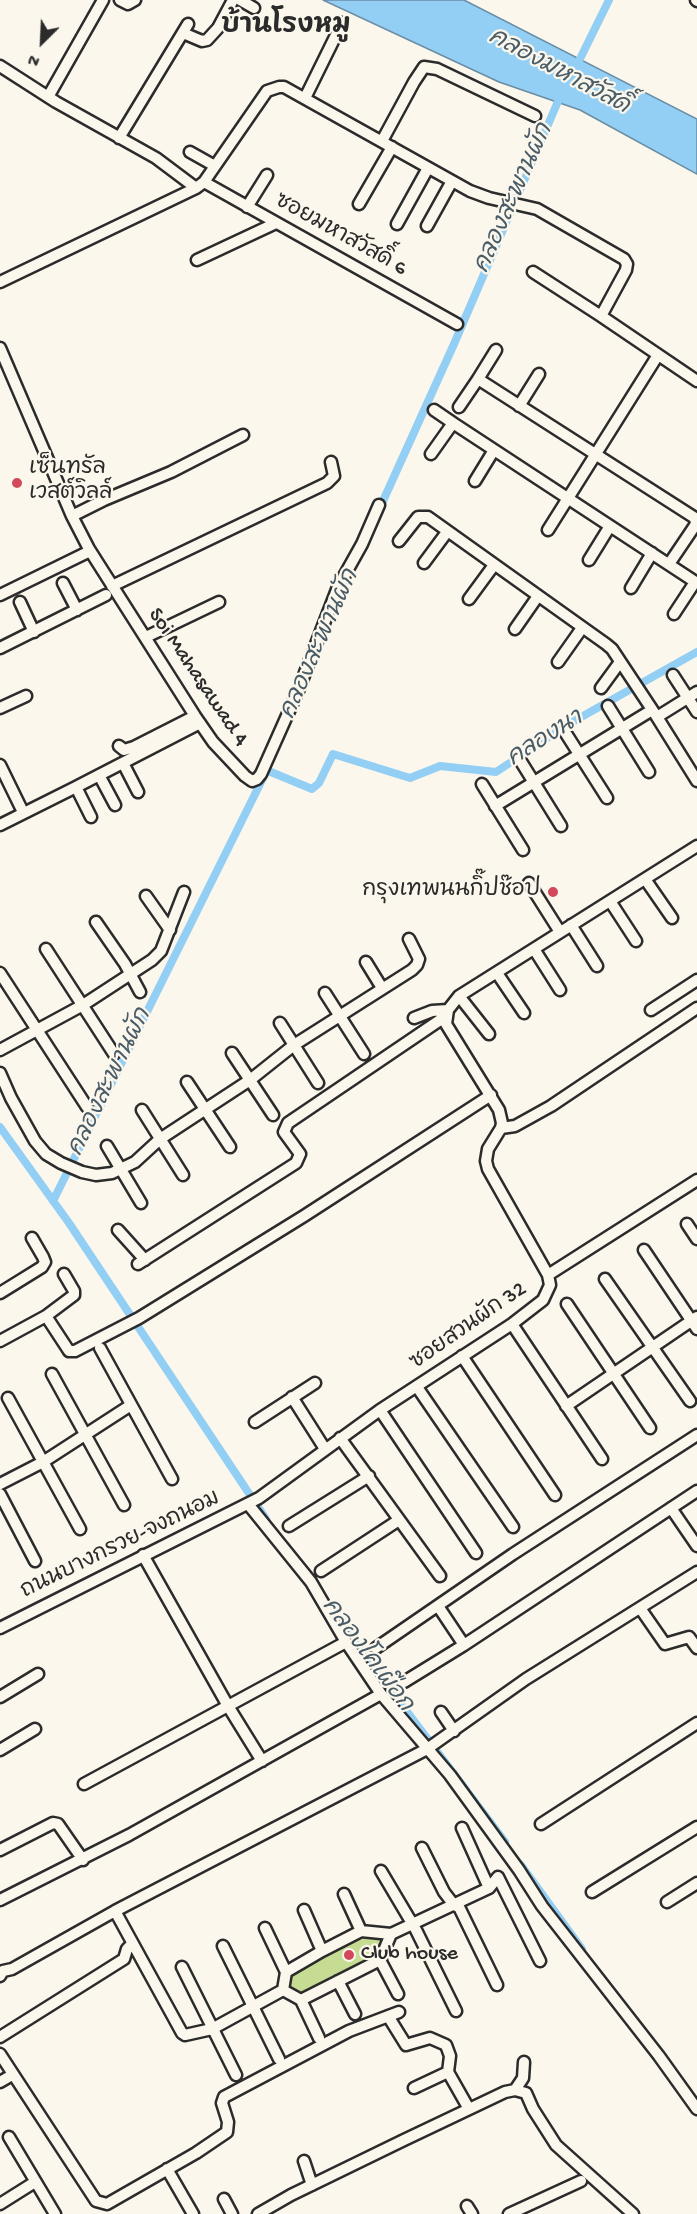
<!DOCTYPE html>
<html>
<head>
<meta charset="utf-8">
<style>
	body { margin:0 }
	#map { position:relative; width:697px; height:2214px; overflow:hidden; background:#fbf7ec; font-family:"Gochi Hand",sans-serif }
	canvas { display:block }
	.north { position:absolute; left:12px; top:12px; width:60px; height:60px; -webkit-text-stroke:4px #fbf7ec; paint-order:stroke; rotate:204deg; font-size:16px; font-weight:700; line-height:24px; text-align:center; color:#2b2b2b }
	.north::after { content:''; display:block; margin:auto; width:21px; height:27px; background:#2b2b2b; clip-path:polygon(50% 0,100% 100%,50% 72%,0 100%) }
</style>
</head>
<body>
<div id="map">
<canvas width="697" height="2214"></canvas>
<div class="north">N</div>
</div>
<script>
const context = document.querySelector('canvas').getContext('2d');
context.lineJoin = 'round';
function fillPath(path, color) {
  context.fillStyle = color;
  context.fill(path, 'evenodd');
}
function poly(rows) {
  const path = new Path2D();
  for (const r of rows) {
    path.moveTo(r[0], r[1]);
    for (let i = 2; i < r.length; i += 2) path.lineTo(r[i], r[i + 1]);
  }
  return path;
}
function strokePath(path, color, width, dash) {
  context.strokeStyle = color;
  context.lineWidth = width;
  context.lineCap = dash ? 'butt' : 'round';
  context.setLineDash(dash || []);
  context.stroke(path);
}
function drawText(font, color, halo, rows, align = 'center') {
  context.font = font + ' "Gochi Hand","Playpen Sans Thai",sans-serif';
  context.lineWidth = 4.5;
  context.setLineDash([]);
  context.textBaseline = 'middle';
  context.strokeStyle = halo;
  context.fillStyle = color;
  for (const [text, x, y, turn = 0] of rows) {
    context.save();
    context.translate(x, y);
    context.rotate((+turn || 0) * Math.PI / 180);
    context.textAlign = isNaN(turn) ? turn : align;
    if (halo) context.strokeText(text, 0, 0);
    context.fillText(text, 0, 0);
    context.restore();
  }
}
const green = poly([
	[361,1931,391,1934,380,1960,301,2000,283,1990,286,1972]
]);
const water = poly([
	[323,0,464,0,697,119,697,174,580,110,499,82,323,0]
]);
const canal = poly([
	[576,67,609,0],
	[378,512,454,344,562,92],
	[266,770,312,789,319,783,333,754,410,778,440,766,496,772,567,725,697,652],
	[0,1127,69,1223,266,1519],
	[53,1201,265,774],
	[338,1620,505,1842],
	[521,1865,582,1949]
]);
const minor = poly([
	[120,0,128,4,135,0],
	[240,0,254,8],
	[696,0,697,1],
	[183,33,202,41,207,40,218,28,233,0],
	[0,66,56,102,156,158,196,188],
	[48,97,103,0],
	[305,98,342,23],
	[119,138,188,24],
	[382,141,414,82,424,67,437,69,535,116],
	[190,152,215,166],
	[204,182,457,324],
	[359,204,392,147],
	[247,207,267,175],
	[397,224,428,168],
	[427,226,452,181],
	[197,260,276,223],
	[533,272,601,316],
	[0,282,196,188,204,182,267,91,279,87,284,87,470,191,489,198,537,209,624,259,627,264,626,270,601,316,697,381],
	[0,348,72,516,89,549,195,716,213,742,245,776,252,781,257,779,261,774,298,691,338,587,362,544,379,505],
	[496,350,478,379,695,518,696,524,669,564],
	[519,406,539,374],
	[459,407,478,379],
	[434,410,453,423],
	[431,454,453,423,697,583],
	[475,481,494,450],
	[72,516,104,500,171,472,243,435],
	[548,530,658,355],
	[399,541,418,517,428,517,606,644,612,649,657,717,697,781],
	[589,560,610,526],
	[424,563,447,532],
	[63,583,77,610],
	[112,586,327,483,334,476,331,462],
	[631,588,652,553],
	[0,595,90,551],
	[469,599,494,565],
	[20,602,34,632],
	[674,614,695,582],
	[515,629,538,596],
	[146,637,219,602],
	[0,648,106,595],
	[558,662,582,628],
	[673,675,697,712],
	[601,688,620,662],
	[608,706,649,772],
	[0,708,26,696],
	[657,717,697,692],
	[565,732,607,798],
	[119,746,124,750,134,747,195,716],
	[520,760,561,826],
	[123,763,138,792],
	[0,765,21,808],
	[99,775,115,805],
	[482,784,523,850],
	[495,806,652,710],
	[91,817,76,787,200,723],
	[0,825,76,787],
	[645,879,672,918],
	[529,883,560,932],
	[146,896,170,930],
	[610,901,636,941],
	[96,922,125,964,140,992],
	[571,925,597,966],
	[46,949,114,1054],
	[534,949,560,990],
	[366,962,382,988],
	[0,973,87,1107],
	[497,973,524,1013],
	[325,993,364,1054],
	[459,996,489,1034],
	[651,1010,697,980],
	[414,1018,432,1011,448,1010],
	[280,1023,318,1083],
	[0,1050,83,1005,152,960,161,951,184,892],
	[232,1053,273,1115],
	[0,1073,11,1098,35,1141,46,1154,61,1163,82,1172,96,1175,112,1173,135,1162,160,1139,250,1080,294,1045,412,970,417,965,419,959,409,939],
	[187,1082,230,1147],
	[142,1110,183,1175],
	[501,1128,515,1126,551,1106,697,1008],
	[107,1146,141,1203],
	[687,1224,697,1239],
	[118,1230,145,1260],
	[644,1250,697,1329],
	[138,1264,296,1163,300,1154,284,1132,288,1123,446,1016],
	[548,1275,697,1180],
	[605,1279,690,1401],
	[0,1293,42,1267,45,1262,43,1257,32,1238],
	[567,1304,650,1428],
	[46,1316,74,1295,74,1291,64,1274],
	[512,1324,602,1459],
	[0,1341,46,1316,67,1348,69,1351,75,1351,139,1318,304,1216,491,1095],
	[100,1348,172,1479],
	[462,1356,555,1495],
	[52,1374,124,1505],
	[417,1387,513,1527],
	[292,1397,325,1449],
	[8,1398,80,1529],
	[566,1406,697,1317],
	[380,1410,476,1553],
	[255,1422,315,1383],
	[340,1438,440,1576],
	[0,1484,43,1462,131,1405],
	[0,1494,35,1561],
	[248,1504,311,1582,346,1642,381,1694,450,1775,519,1870,542,1906,659,2056,697,2109],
	[671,1508,697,1546],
	[289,1526,369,1476],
	[143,1555,228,1706,262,1761],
	[321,1571,399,1520],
	[438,1606,464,1645],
	[640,1608,665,1644,689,1637,697,1648],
	[0,1628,259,1498,380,1410,512,1324,543,1300,550,1285,548,1275,488,1169,486,1161,488,1149,501,1128,502,1123,499,1110,446,1024,448,1010,459,996,697,846],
	[376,1648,513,1554,697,1435],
	[404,1682,464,1645,697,1491],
	[0,1697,38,1674],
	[441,1712,454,1731],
	[0,1750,35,1729],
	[84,1784,346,1642],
	[541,1824,697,1723],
	[462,1828,489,1888],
	[422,1848,444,1892,454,1905,459,1907,497,1985],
	[0,1850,53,1823,58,1824,83,1860],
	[381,1871,416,1930,456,2011],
	[592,1892,697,1827],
	[344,1894,361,1931],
	[0,1900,129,1835,381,1694],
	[667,1902,697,1883],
	[304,1910,322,1951],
	[115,1911,182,2033,185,2035,212,2029,283,1990],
	[265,1928,286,1972],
	[223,1946,279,2059],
	[380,1960,398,1994],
	[182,1967,236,2075],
	[0,1976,3,1971,12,1969,115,1911,427,1749,526,1679,697,1572],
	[338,1981,355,2014],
	[283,1990,286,1972,322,1951,361,1931,391,1934,489,1888,498,1877,540,1961],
	[283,1990,301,2000,380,1960,391,1934],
	[301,2000,319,2038],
	[388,2016,406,2045,430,2038,446,2045,450,2056,448,2072,469,2109],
	[0,2037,124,1959,127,1949,132,1944],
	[0,2054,96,2201,107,2204,196,2153,227,2132,228,2122,222,2103,224,2097,349,2031,399,2012],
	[0,2082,12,2075],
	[414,2088,448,2072],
	[515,2090,523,2078,524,2062],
	[9,2137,55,2214],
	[304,2161,312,2185],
	[167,2169,193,2214],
	[224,2199,232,2214],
	[0,2204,35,2182],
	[467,2206,472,2214],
	[258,2214,291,2195,404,2140,505,2092,515,2090,526,2093,533,2109,556,2145,633,2214],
	[509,2214,581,2181]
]);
const markers = [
	[17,483,6,"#d1495b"],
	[553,892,6,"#d1495b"],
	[349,1955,6,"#d1495b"]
];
const streetNames = [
	["ซอยมหาสวัสดิ์ 6",340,236,29],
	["Soi Mahasawad 4",197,678,56],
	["ซอยสวนผัก 32",469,1327,-35],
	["ถนนบางกรวย-จงถนอม",121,1546,-26]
];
const poiNames = [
	["เซ็นทรัล",29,470],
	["เวสต์วิลล์",29,495],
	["กรุงเทพนนกิ๊ปช๊อป",541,892,"right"],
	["Club house",361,1955]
];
const waterNames = [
	["คลองมหาสวัสดิ์",558,73,28],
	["คลองสะพานผัก",515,199,-66],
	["คลองสะพานผัก",321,645,-66],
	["คลองนา",546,740,-32],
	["คลองสะพานผัก",111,1083,-64],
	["คลองโคเผือก",366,1656,53]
];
const quarterNames = [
	["บ้านโรงหมู",286,28]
];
fillPath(green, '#c5dc92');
fillPath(water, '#93cff4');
strokePath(water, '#698da4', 1.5);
strokePath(canal, '#93cff4', 8);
strokePath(minor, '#2b2b2b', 15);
strokePath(minor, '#fbf7ec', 10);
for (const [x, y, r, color] of markers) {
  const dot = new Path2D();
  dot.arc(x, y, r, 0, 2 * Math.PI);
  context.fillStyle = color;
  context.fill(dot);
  strokePath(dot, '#fbf7ec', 2);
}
drawText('22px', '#2b2b2b', '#fbf7ec', streetNames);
drawText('22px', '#2b2b2b', '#fbf7ec', poiNames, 'left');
drawText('italic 24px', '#4a5c67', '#fbf7ec', waterNames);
drawText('bold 26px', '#2b2b2b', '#fbf7ec', quarterNames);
</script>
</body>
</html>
